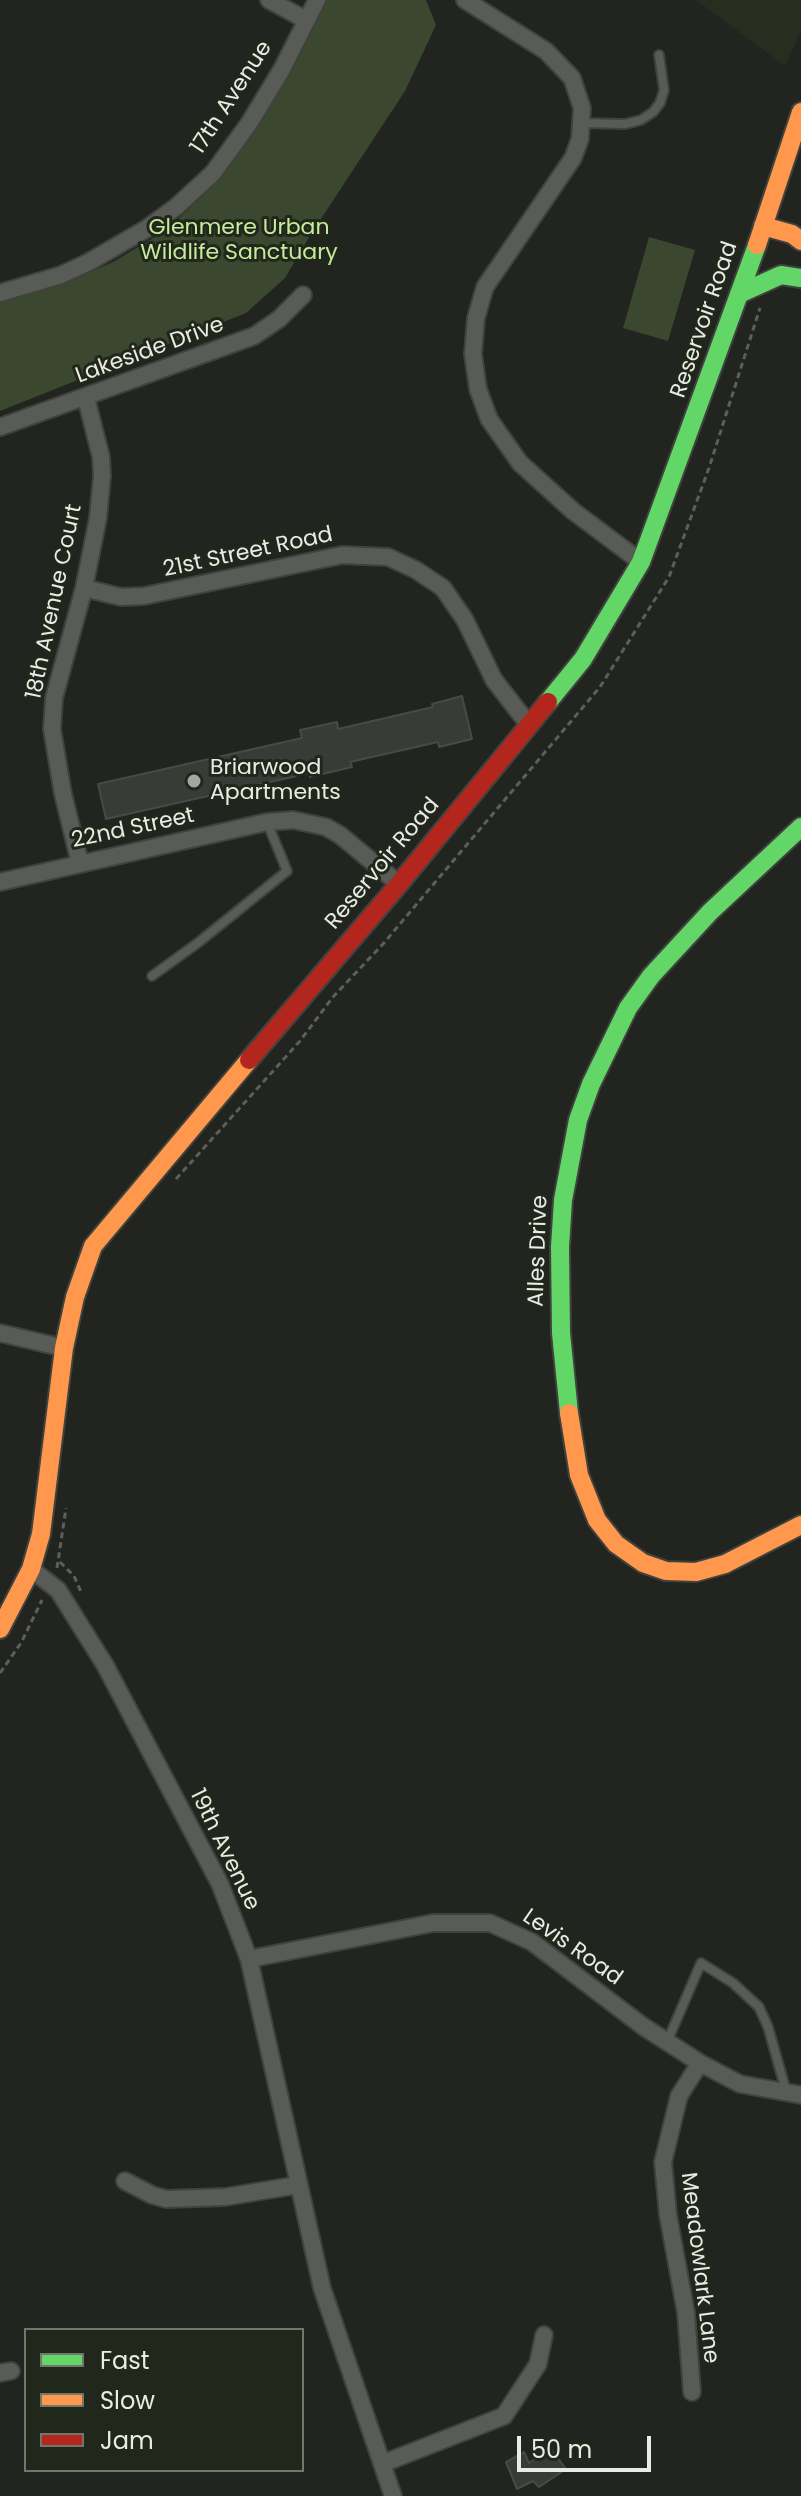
<!DOCTYPE html>
<html>
<head>
<meta charset="utf-8">
<style>
	body { margin:0 }
	#map { position:relative; width:801px; height:2496px; overflow:hidden; background:#22241f; font-family:Poppins,sans-serif }
	canvas { display:block }
	.legend { position:absolute; left:24px; top:2328px; width:280px; height:144px; box-sizing:border-box; background:#22271c; border:2px solid #72766c; margin:0; padding:10px 14px; list-style:none; font-size:24px; color:#e9ece5 }
	.legend li { display:flex; align-items:center; gap:16px; height:40px }
	.legend b { width:40px; border:2px solid #72766c }
	.scale { position:absolute; left:517px; top:2436px; width:134px; height:36px; box-sizing:border-box; border:4px solid #e9ece5; border-top:0; padding-left:10px; font-size:24px; line-height:28px; white-space:nowrap; color:#e9ece5; -webkit-text-stroke:6px #22271c; paint-order:stroke }
</style>
</head>
<body>
<div id="map">
<canvas width="801" height="2496"></canvas>
<ul class="legend">
<li><b style="height:10px;background:#63d668"></b>Fast</li>
<li><b style="height:10px;background:#ff974d"></b>Slow</li>
<li><b style="height:10px;background:#b3261e"></b>Jam</li>
</ul>
<div class="scale">50 m</div>
</div>
<script>
const context = document.querySelector('canvas').getContext('2d');
context.lineJoin = 'round';
function fillPath(path, color) {
  context.fillStyle = color;
  context.fill(path, 'evenodd');
}
function poly(rows) {
  const path = new Path2D();
  for (const r of rows) {
    path.moveTo(r[0], r[1]);
    for (let i = 2; i < r.length; i += 2) path.lineTo(r[i], r[i + 1]);
  }
  return path;
}
function strokePath(path, color, width, dash) {
  context.strokeStyle = color;
  context.lineWidth = width;
  context.lineCap = dash ? 'butt' : 'round';
  context.setLineDash(dash || []);
  context.stroke(path);
}
function drawText(font, color, halo, rows, align = 'center') {
  context.font = font + ' Poppins,sans-serif';
  context.lineWidth = 6;
  context.setLineDash([]);
  context.textBaseline = 'middle';
  context.strokeStyle = halo;
  context.fillStyle = color;
  for (const [text, x, y, turn = 0] of rows) {
    context.save();
    context.translate(x, y);
    context.rotate((+turn || 0) * Math.PI / 180);
    context.textAlign = isNaN(turn) ? turn : align;
    if (halo) context.strokeText(text, 0, 0);
    context.fillText(text, 0, 0);
    context.restore();
  }
}
const built = poly([
	[696,0,801,0,801,31,785,66]
]);
const green = poly([
	[325,0,426,0,436,25,405,91,311,234,285,278,246,313,0,411,0,301,70,281,113,262,163,232,188,210,248,139,268,108],
	[649,237,695,250,668,341,623,328]
]);
const building = poly([
	[462,696,472,739,439,747,438,742,350,762,352,767,310,777,310,773,106,819,98,784,302,738,300,730,337,722,338,729,433,707,432,704,462,696],
	[550,2448,566,2469,539,2487,533,2481,517,2489,506,2462,524,2452,529,2463,550,2448]
]);
const path = poly([
	[176,1179,300,1041,333,997,383,944,600,687,669,577,709,468,760,308],
	[60,1562,74,1576,82,1594],
	[57,1568,66,1508],
	[0,1673,21,1643,42,1600]
]);
const lane = poly([
	[582,123,625,124,641,120,653,112,660,103,664,90,659,55],
	[152,976,199,942,287,871,267,822],
	[667,2042,701,1963,733,1983,759,2007,768,2027,787,2094]
]);
const street = poly([
	[269,0,306,20],
	[465,0,546,51,572,78,582,108,580,139,573,158,485,287,476,318,473,354,478,389,489,419,520,463,573,511,641,562],
	[0,293,61,275,89,262,146,229,176,207,213,173,250,122,282,69,317,0],
	[0,427,254,336,279,319,303,295],
	[84,588,121,597,144,596,342,555,388,557,416,570,443,588,465,620,494,680,529,725],
	[80,863,63,794,52,729,54,698,84,588,98,518,102,476,101,457,86,398],
	[0,882,267,822,293,820,326,827,340,835,399,884],
	[0,1333,64,1348],
	[31,1569,58,1590,105,1665,220,1884,249,1959,322,2288,393,2496],
	[249,1959,433,1923,490,1923,532,1942,644,2027,700,2063,740,2084,801,2095],
	[125,2181,152,2195,166,2199,225,2197,298,2185],
	[0,2373,11,2371],
	[692,2392,686,2313,668,2215,663,2162,679,2096,700,2063],
	[384,2463,504,2416,538,2364,544,2335]
]);
const fast = poly([
	[739,294,781,275,801,278],
	[548,702,583,659,641,562,757,245],
	[569,1413,561,1333,560,1247,563,1200,578,1120,591,1084,628,1008,651,976,710,912,801,827]
]);
const slow = poly([
	[763,226,792,234,801,241],
	[757,245,801,112],
	[569,1413,579,1475,597,1520,616,1544,643,1563,666,1571,696,1572,725,1564,801,1525],
	[0,1629,31,1569,41,1534,64,1348,75,1297,93,1246,249,1060]
]);
const jam = poly([
	[249,1060,399,884,548,702]
]);
const markers = [
	[194,781,8,"#a3a6a0"]
];
const streetNames = [
	["17th Avenue",232,98,-57],
	["Reservoir Road",705,320,-71],
	["Lakeside Drive",150,351,-20],
	["21st Street Road",248,553,-12],
	["18th Avenue Court",55,602,-78],
	["22nd Street",133,829,-12],
	["Reservoir Road",383,864,-50],
	["Alles Drive",539,1251,-88],
	["19th Avenue",224,1850,64],
	["Levis Road",572,1948,35],
	["Meadowlark Lane",699,2268,83]
];
const parkNames = [
	["Glenmere Urban",239,228],
	["Wildlife Sanctuary",239,253]
];
const poiNames = [
	["Briarwood",210,768],
	["Apartments",210,793]
];
fillPath(built, '#272e20');
fillPath(green, '#3b472e');
fillPath(building, '#393b37');
strokePath(building, '#484a46', 2);
strokePath(lane, '#3f423d', 12);
strokePath(street, '#3f423d', 20);
strokePath(fast, '#3f423d', 22);
strokePath(slow, '#3f423d', 22);
strokePath(jam, '#3f423d', 22);
strokePath(path, '#5e5f5b', 3, [6, 4]);
strokePath(lane, '#595b56', 8);
strokePath(street, '#595b56', 16);
strokePath(fast, '#63d668', 18);
strokePath(slow, '#ff974d', 18);
strokePath(jam, '#b3261e', 18);
for (const [x, y, r, color] of markers) {
  const dot = new Path2D();
  dot.arc(x, y, r, 0, 2 * Math.PI);
  context.fillStyle = color;
  context.fill(dot);
  strokePath(dot, '#22271c', 3);
}
drawText('22px', '#e9ece5', '#22271c', streetNames);
drawText('22px', '#c5eb9b', '#22271c', parkNames);
drawText('22px', '#e9ece5', '#22271c', poiNames, 'left');
</script>
</body>
</html>
